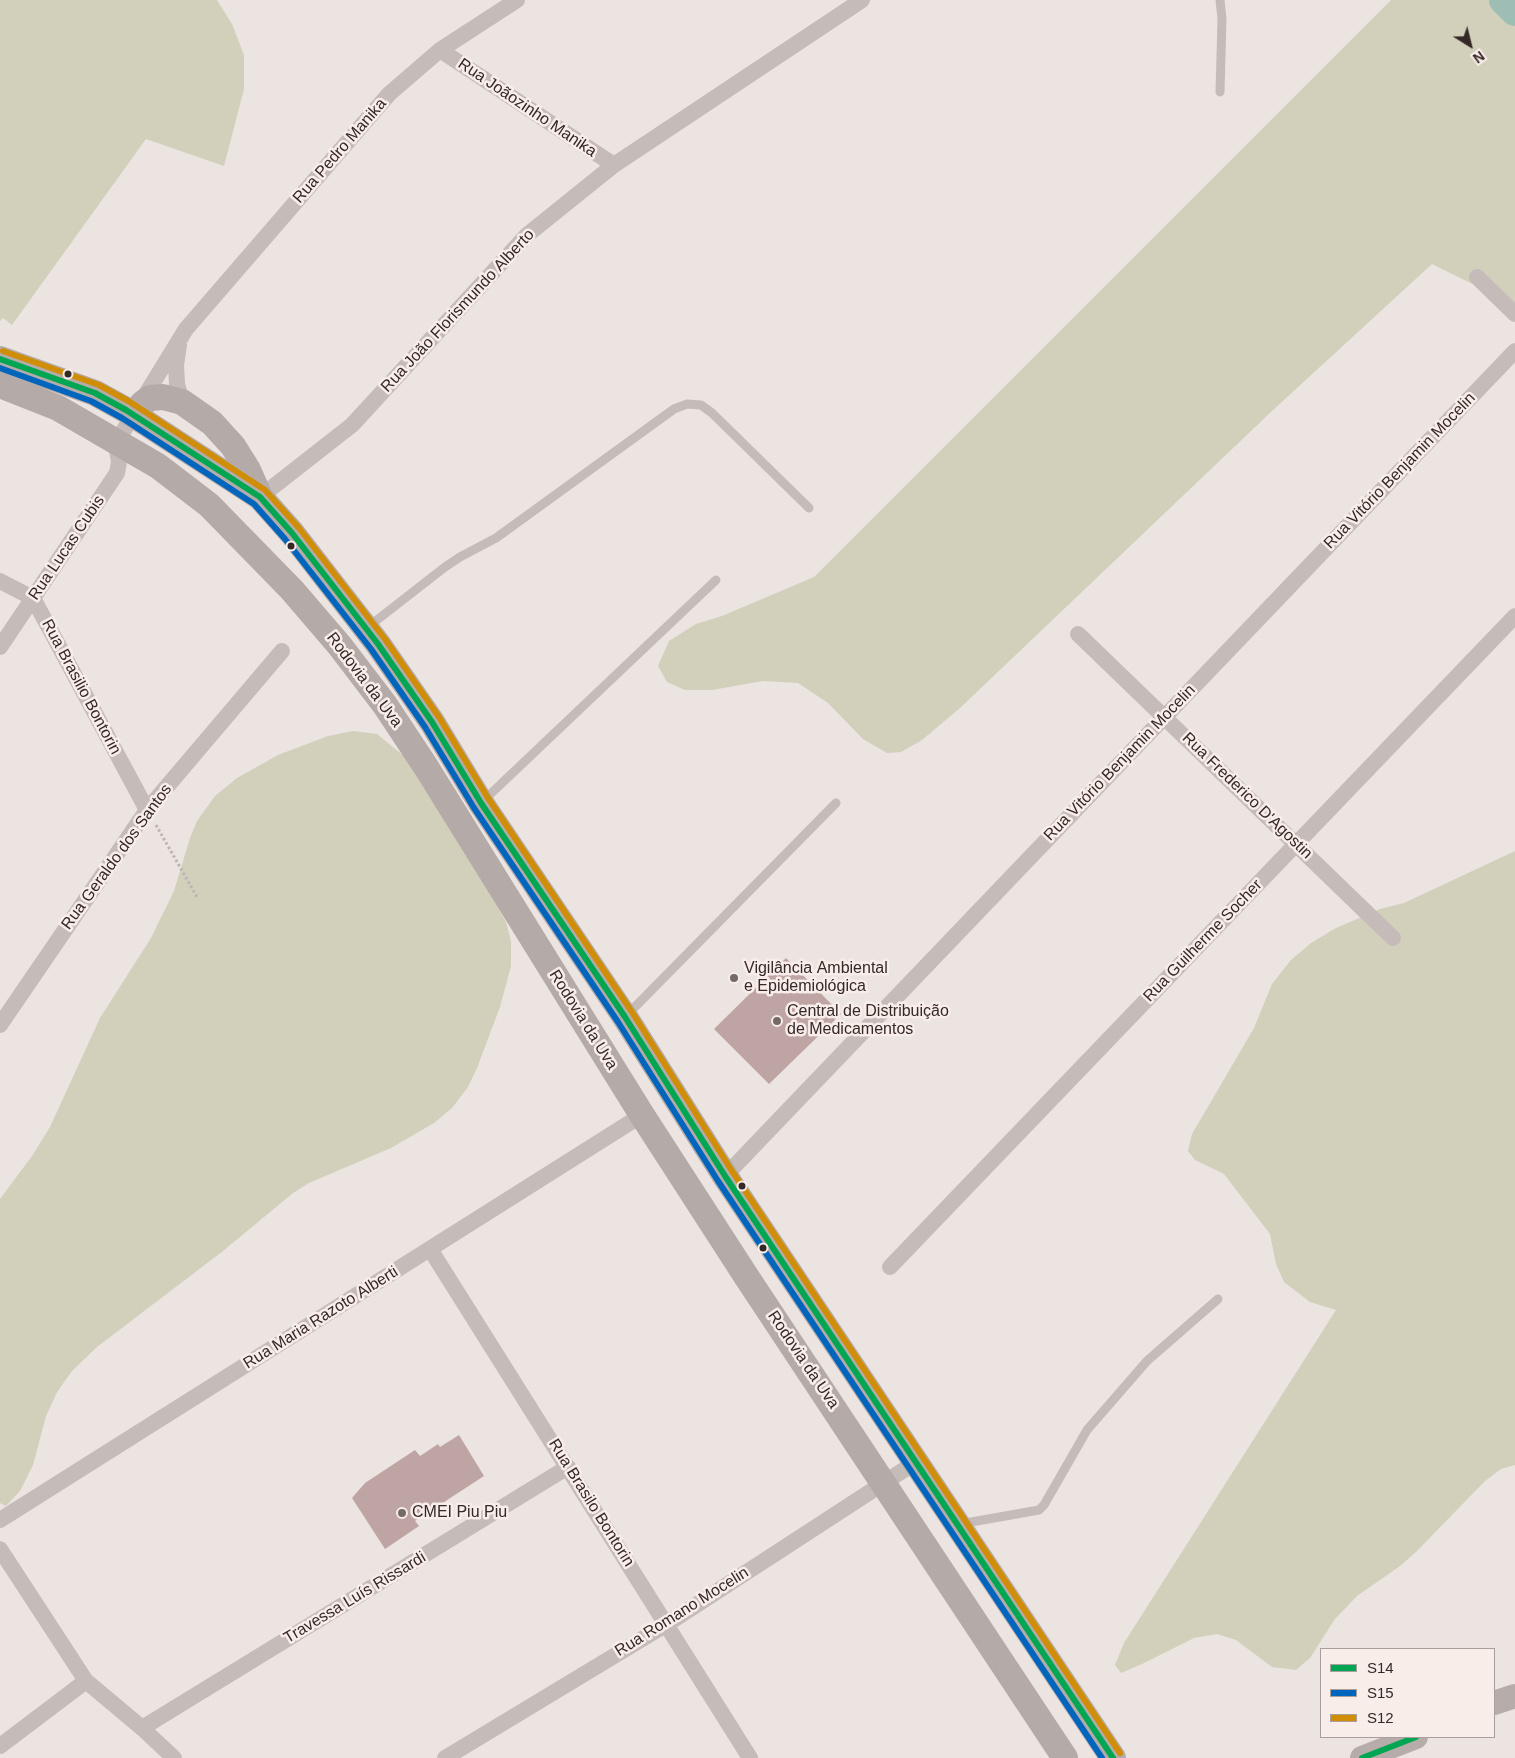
<!DOCTYPE html>
<html>
<head>
<meta charset="utf-8">
<style>
	body { margin:0 }
	#map { position:relative; width:1515px; height:1758px; overflow:hidden; background:#ece4e0; font-family:Helvetica,sans-serif }
	canvas { display:block }
	.legend { position:absolute; left:1320px; top:1648px; width:175px; height:90px; box-sizing:border-box; background:#f8ede8; border:1px solid #aa9f9b; margin:0; padding:6px 9px; list-style:none; font-size:15px; color:#352928 }
	.legend li { display:flex; align-items:center; gap:10px; height:25px }
	.legend b { width:25px; border:1px solid #aa9f9b }
	.north { position:absolute; left:1445px; top:20px; width:50px; height:50px; -webkit-text-stroke:4px #f8ede8; paint-order:stroke; rotate:144deg; font-size:14px; font-weight:700; line-height:20px; text-align:center; color:#352928 }
	.north::after { content:''; display:block; margin:auto; width:18px; height:22px; background:#352928; clip-path:polygon(50% 0,100% 100%,50% 72%,0 100%) }
</style>
</head>
<body>
<div id="map">
<canvas width="1515" height="1758"></canvas>
<ul class="legend">
<li><b style="height:6px;background:#00a651"></b>S14</li>
<li><b style="height:6px;background:#0065bd"></b>S15</li>
<li><b style="height:6px;background:#d08d08"></b>S12</li>
</ul>
<div class="north">N</div>
</div>
<script>
const context = document.querySelector('canvas').getContext('2d');
context.lineJoin = 'round';
function fillPath(path, color) {
  context.fillStyle = color;
  context.fill(path, 'evenodd');
}
function poly(rows) {
  const path = new Path2D();
  for (const r of rows) {
    path.moveTo(r[0], r[1]);
    for (let i = 2; i < r.length; i += 2) path.lineTo(r[i], r[i + 1]);
  }
  return path;
}
function strokePath(path, color, width, dash) {
  context.strokeStyle = color;
  context.lineWidth = width;
  context.lineCap = dash ? 'butt' : 'round';
  context.setLineDash(dash || []);
  context.stroke(path);
}
function drawText(font, color, halo, rows, align = 'center') {
  context.font = font + ' Helvetica,sans-serif';
  context.lineWidth = 5;
  context.setLineDash([]);
  context.textBaseline = 'middle';
  context.strokeStyle = halo;
  context.fillStyle = color;
  for (const [text, x, y, turn = 0] of rows) {
    context.save();
    context.translate(x, y);
    context.rotate((+turn || 0) * Math.PI / 180);
    context.textAlign = isNaN(turn) ? turn : align;
    if (halo) context.strokeText(text, 0, 0);
    context.fillText(text, 0, 0);
    context.restore();
  }
}
const green = poly([
	[0,0,217,0,232,24,244,55,244,89,224,166,146,139,12,325,3,318,0,321],
	[1391,0,1515,0,1515,305,1432,264,1272,411,960,708,922,740,901,752,887,753,863,739,828,703,798,683,763,681,712,690,685,690,667,682,658,666,669,641,696,624,722,616,814,577],
	[353,731,377,734,404,756,486,885,506,922,511,941,511,966,500,1007,477,1068,468,1087,452,1108,434,1123,391,1148,309,1183,293,1193,223,1251,97,1347,72,1371,57,1392,46,1416,33,1465,20,1491,6,1506,0,1503,0,1199,32,1156,50,1127,100,1018,151,938,174,891,190,838,197,821,215,796,237,778,278,755,328,736],
	[1515,851,1515,1465,1501,1469,1485,1481,1416,1552,1400,1566,1357,1596,1335,1619,1310,1658,1296,1670,1272,1667,1236,1640,1217,1634,1194,1638,1142,1664,1121,1673,1115,1665,1124,1643,1336,1310,1310,1302,1284,1282,1276,1264,1270,1234,1224,1174,1195,1160,1188,1151,1192,1134,1254,1028,1272,984,1291,960,1311,943,1336,928,1380,909,1404,903]
]);
const river = poly([
	[1504,0,1515,11]
]);
const building = poly([
	[786,958,841,1014,769,1084,714,1029],
	[459,1435,484,1476,415,1521,419,1526,385,1549,352,1498,365,1483,415,1450,420,1456,438,1444,440,1447]
]);
const path = poly([
	[156,825,197,897]
]);
const lane = poly([
	[1220,0,1222,19,1220,92],
	[368,627,445,567,460,557,496,538,674,409,687,404,701,405,712,413,809,508],
	[483,801,716,580],
	[627,1015,836,803],
	[960,1524,1039,1510,1044,1505,1087,1430,1147,1361,1218,1299]
]);
const street = poly([
	[440,50,614,165],
	[1477,277,1515,314],
	[179,345,176,365,177,384,182,402],
	[260,497,352,425,527,235,614,165,862,0],
	[0,581,33,598,147,810],
	[1078,634,1393,938],
	[0,647,117,473,119,462,116,443,186,329,389,94,440,50,517,0],
	[0,1025,147,810,282,651],
	[725,1176,1515,351],
	[430,1249,750,1758],
	[890,1267,1515,616],
	[0,1520,642,1115],
	[0,1549,86,1681,142,1728,174,1758],
	[142,1728,568,1467],
	[0,1746,86,1681],
	[445,1758,667,1624,916,1462]
]);
const secondary = poly([
	[1494,1703,1515,1696],
	[1362,1758,1416,1737]
]);
const primary = poly([
	[0,359,95,393,126,410,260,497,292,533,378,644,432,722,481,803,625,1017,725,1176,1113,1758],
	[0,385,58,408,158,466,209,505,292,590,340,646,385,705,426,767,642,1115,746,1276,1065,1758],
	[133,415,143,403,150,398,163,397,182,402,212,423,233,446,248,470,260,497]
]);
const bus1 = poly([
	[0,359,95,393,126,410,260,497,292,533,378,644,432,722,481,803,625,1017,725,1176,1113,1758],
	[1362,1758,1416,1737]
]);
const bus2 = poly([
	[0,368,91,401,122,418,254,504,285,539,371,649,425,727,474,808,618,1022,718,1181,1102,1758]
]);
const bus3 = poly([
	[3,351,99,385,130,402,265,490,299,528,385,639,439,717,488,798,632,1012,732,1171,1120,1753]
]);
const markers = [
	[68,374,4.5,"#352928"],
	[291,546,4.5,"#352928"],
	[734,978,5,"#756a68"],
	[777,1021,5,"#756a68"],
	[742,1186,4.5,"#352928"],
	[763,1248,4.5,"#352928"],
	[402,1513,5,"#756a68"]
];
const streetNames = [
	["Rua Joãozinho Manika",527,108,34],
	["Rua Pedro Manika",340,151,-49],
	["Rua João Florismundo Alberto",458,311,-47],
	["Rua Vitório Benjamin Mocelin",1400,471,-46],
	["Rua Lucas Cubis",67,548,-56],
	["Rodovia da Uva",364,680,53],
	["Rua Brasilio Bontorin",81,687,62],
	["Rua Vitório Benjamin Mocelin",1120,763,-46],
	["Rua Frederico D'Agostin",1247,796,44],
	["Rua Geraldo dos Santos",117,857,-54],
	["Rua Guilherme Socher",1203,941,-46],
	["Rodovia da Uva",583,1020,58],
	["Rua Maria Razoto Alberti",321,1318,-32],
	["Rodovia da Uva",803,1360,56],
	["Rua Brasilo Bontorin",591,1503,58],
	["Travessa Luís Rissardi",355,1598,-31],
	["Rua Romano Mocelin",682,1612,-32]
];
const poiNames = [
	["Vigilância Ambiental",744,969],
	["e Epidemiológica",744,987],
	["Central de Distribuição",787,1012],
	["de Medicamentos",787,1030],
	["CMEI Piu Piu",412,1513]
];
fillPath(green, '#d2cfbb');
strokePath(river, '#9ebdb4', 30);
fillPath(building, '#bea5a4');
strokePath(path, '#beb4b2', 3, [2.5, 2.5]);
strokePath(lane, '#c5bcba', 9);
strokePath(street, '#c5bcba', 16);
strokePath(secondary, '#b6acaa', 24);
strokePath(primary, '#b4aba9', 26);
strokePath(bus1, '#00a651', 6);
strokePath(bus2, '#0065bd', 6);
strokePath(bus3, '#d08d08', 6);
for (const [x, y, r, color] of markers) {
  const dot = new Path2D();
  dot.arc(x, y, r, 0, 2 * Math.PI);
  context.fillStyle = color;
  context.fill(dot);
  strokePath(dot, '#f8ede8', 2);
}
drawText('16px', '#352928', '#f8ede8', streetNames);
drawText('16px', '#352928', '#f8ede8', poiNames, 'left');
</script>
</body>
</html>
